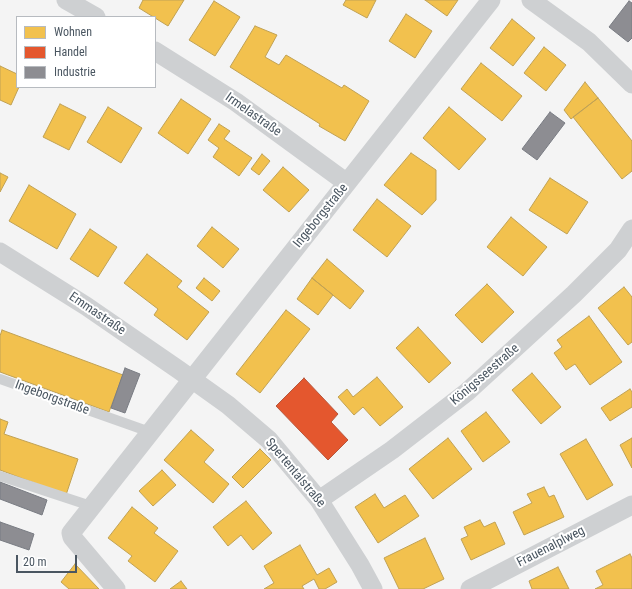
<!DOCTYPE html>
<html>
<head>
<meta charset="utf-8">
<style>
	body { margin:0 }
	#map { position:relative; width:632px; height:589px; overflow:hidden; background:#f4f4f4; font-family:"Roboto Condensed",sans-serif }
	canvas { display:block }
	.legend { position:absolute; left:16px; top:16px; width:140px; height:72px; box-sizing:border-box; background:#fff; border:1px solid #b7bbc0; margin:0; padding:5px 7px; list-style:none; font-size:12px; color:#4a5661 }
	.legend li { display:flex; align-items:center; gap:8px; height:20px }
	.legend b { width:20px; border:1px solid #b7bbc0 }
	.scale { position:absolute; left:16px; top:555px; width:61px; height:18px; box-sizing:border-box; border:2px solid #4a5661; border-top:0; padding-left:5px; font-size:12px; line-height:14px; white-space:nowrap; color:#4a5661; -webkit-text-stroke:3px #fff; paint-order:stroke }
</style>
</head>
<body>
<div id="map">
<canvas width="632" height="589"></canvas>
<ul class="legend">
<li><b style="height:11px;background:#f2c14e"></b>Wohnen</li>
<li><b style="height:11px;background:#e4572e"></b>Handel</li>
<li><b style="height:11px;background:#8d8d92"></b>Industrie</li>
</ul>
<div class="scale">20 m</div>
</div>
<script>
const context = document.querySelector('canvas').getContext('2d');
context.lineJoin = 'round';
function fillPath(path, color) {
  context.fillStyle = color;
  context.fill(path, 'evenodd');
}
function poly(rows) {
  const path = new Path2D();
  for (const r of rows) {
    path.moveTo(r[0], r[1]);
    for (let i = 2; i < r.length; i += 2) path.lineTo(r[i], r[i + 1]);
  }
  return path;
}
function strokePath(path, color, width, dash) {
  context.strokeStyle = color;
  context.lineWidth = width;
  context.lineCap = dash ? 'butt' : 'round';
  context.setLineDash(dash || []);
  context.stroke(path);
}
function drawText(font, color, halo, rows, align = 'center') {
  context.font = font + ' "Roboto Condensed",sans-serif';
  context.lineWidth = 4;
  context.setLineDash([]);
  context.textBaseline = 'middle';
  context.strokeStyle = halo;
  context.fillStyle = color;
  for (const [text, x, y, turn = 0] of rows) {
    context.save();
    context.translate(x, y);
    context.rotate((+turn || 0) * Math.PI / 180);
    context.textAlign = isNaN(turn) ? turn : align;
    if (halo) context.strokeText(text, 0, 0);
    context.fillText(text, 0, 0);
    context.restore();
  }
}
const homes = poly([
	[143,0,184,0,168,26,139,8,143,0],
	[346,0,376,0,367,18,343,5,346,0],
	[425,0,458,0,447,16,425,0],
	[214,1,240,17,215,56,189,40,214,1],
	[406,14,432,31,415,58,389,41,406,14],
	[512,19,535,38,513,66,490,48,512,19],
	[255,26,277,35,265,57,279,65,286,55,342,88,344,85,369,101,345,141,319,126,320,124,230,67,255,26],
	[544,47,566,65,546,91,524,73,544,47],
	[481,63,522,96,502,121,461,89,481,63],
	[0,66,17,74,17,87,19,87,11,105,0,100,0,66],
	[585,82,598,98,571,119,564,110,585,82],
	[598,98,632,141,632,171,622,179,573,117,598,98],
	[181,99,211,119,188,154,158,133,181,99],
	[60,104,86,117,69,150,43,137,60,104],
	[108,107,142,128,121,163,87,142,108,107],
	[449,107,486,139,459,170,423,138,449,107],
	[219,124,230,131,224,139,252,158,239,176,213,157,219,148,208,140,219,124],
	[411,153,436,170,436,200,422,215,384,185,411,153],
	[262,154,270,161,259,175,251,169,262,154],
	[283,167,309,190,289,212,263,190,283,167],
	[0,173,8,177,0,192,0,173],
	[550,178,588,202,567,234,529,210,550,178],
	[29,185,76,214,57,249,9,221,29,185],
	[377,199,411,226,387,257,353,230,377,199],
	[511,217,547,247,523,276,487,247,511,217],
	[212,227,239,249,223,268,197,246,212,227],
	[90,229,117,247,98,277,70,259,90,229],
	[147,254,182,281,177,287,209,312,187,340,154,315,158,309,124,283,147,254],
	[327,259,364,291,350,309,312,278,327,259],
	[204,278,220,291,212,301,196,288,204,278],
	[312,278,333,295,318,315,297,299,312,278],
	[487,284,514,312,482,343,455,315,487,284],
	[624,287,632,297,632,342,628,345,598,308,624,287],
	[286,310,310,329,260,393,236,374,286,310],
	[589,316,622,362,590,385,575,364,566,370,554,353,562,347,557,340,589,316],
	[418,327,451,363,429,383,396,348,418,327],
	[2,330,123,375,109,412,0,372,0,336,2,330],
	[532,373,561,407,541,424,512,390,532,373],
	[377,377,403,407,380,426,363,407,354,415,338,397,347,389,353,397,377,377],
	[630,389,632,392,632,407,610,421,601,408,630,389],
	[486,412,510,442,483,462,461,431,486,412],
	[0,419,8,422,4,434,78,459,66,495,0,470,0,419],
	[191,430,214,450,204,462,229,484,213,503,164,460,191,430],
	[448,438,472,469,433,499,409,469,448,438],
	[632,438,632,468,620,445,632,438],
	[586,439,613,485,587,500,560,454,586,439],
	[260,449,271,460,243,488,232,477,260,449],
	[162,470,176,485,153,506,139,491,162,470],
	[544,487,549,497,554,495,564,517,524,535,513,512,532,503,527,494,544,487],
	[375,494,384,508,405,495,419,516,378,543,355,507,375,494],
	[246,501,272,533,253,550,241,535,228,546,213,527,246,501],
	[132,507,158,528,154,533,178,551,155,582,128,561,132,556,108,538,132,507],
	[480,520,484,527,495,522,505,544,471,560,461,539,468,536,464,527,480,520],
	[425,538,444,579,423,589,399,589,384,558,425,538],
	[300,545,317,575,329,568,337,582,325,589,319,589,314,579,302,586,304,589,264,589,274,583,264,566,300,545],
	[630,554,632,558,632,589,595,589,603,585,596,571,630,554],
	[75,564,99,589,69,589,61,582,75,564],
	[558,567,569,589,532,589,529,581,558,567],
	[181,581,187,589,170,589,181,581]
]);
const shops = poly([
	[304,378,338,414,331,422,348,440,328,460,276,406,304,378]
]);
const industry = poly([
	[629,1,632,3,632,38,628,42,609,27,629,1],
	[550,112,565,123,537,160,522,149,550,112],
	[125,368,140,374,125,413,111,408,125,368],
	[0,482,47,500,42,515,0,499,0,482],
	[0,522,34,534,29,550,0,540,0,522]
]);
const service = poly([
	[0,379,150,432],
	[0,476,91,506]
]);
const minor = poly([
	[66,0,96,17],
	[531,0,589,42,632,84],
	[155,51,236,102,347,183],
	[0,252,86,306,179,370,228,405,269,440,319,500,360,565,373,589],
	[319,500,392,450,467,392,574,294,618,250,632,229],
	[116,589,72,537,71,533,491,0],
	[470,589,632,505]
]);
const streetNames = [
	["Irmelastraße",253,115,35],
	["Ingeborgstraße",321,216,-51],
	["Emmastraße",97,314,34],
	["Königsseestraße",485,375,-41],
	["Ingeborgstraße",52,398,20],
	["Spertentalstraße",295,473,50],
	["Frauenalplweg",551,547,-27]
];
fillPath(homes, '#f2c14e');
strokePath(homes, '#c0a154', 1);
fillPath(shops, '#e4572e');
strokePath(shops, '#b6573d', 1);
fillPath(industry, '#8d8d92');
strokePath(industry, '#797c83', 1);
strokePath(service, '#ced0d2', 10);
strokePath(minor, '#ced0d2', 19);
drawText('13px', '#4a5661', '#fff', streetNames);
</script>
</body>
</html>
